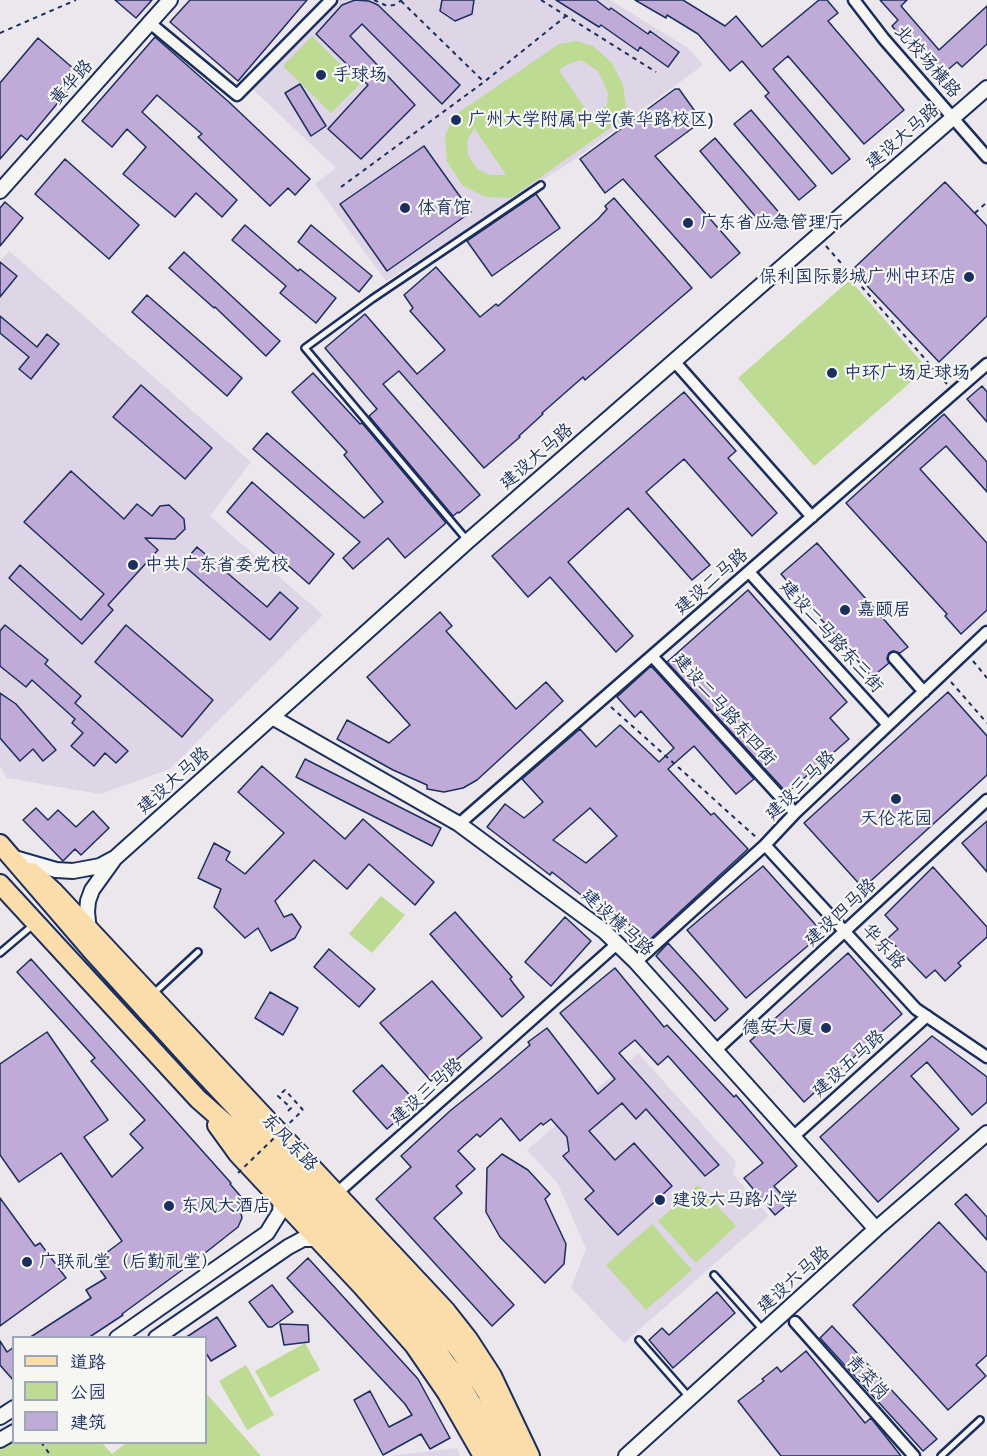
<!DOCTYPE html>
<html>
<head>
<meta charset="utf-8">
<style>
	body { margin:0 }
	#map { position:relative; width:987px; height:1456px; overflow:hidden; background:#ebe7ed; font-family:Itim,"LXGW WenKai TC",sans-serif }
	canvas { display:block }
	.legend { position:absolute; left:12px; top:1336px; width:195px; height:108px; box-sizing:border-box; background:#f6f6f2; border:2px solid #9ea6b7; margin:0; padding:8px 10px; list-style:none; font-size:18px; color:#1b2f5e }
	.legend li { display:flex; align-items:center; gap:12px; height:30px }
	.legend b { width:30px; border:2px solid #9ea6b7 }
</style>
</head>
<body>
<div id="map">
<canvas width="987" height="1456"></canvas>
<ul class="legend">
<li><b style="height:8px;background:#fbddab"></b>道路</li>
<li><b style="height:16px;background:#bedb93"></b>公园</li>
<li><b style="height:16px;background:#c0aad8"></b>建筑</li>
</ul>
</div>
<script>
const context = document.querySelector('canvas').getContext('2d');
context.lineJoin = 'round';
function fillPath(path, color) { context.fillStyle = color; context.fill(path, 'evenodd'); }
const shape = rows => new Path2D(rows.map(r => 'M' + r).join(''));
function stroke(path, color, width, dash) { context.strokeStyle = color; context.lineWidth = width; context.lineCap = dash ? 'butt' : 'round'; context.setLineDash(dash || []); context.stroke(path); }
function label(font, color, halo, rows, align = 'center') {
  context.font = font + ' Itim,"LXGW WenKai TC",sans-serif'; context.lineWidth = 4.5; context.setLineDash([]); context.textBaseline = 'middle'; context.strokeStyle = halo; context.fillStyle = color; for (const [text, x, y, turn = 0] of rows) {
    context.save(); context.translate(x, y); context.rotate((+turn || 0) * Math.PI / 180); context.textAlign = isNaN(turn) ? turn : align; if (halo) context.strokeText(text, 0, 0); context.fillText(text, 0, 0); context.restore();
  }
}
const built = shape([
	[326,0,610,0,688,48,703,65,572,161,386,281,315,184,336,168,243,80],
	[9,251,251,462,210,516,323,615,170,769,100,794,7,778,0,766,0,261],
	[638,1053,736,1162,733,1174,769,1216,624,1343,571,1288,586,1249,558,1184,527,1150],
	[457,1448,460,1456,390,1456]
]);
const green = shape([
	[312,36,360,84,331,113,283,66],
	[576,41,593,46,612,63,623,85,626,106,617,123,511,198,486,197,463,186,447,162,445,135,455,115,559,44],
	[581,60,598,71,608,93,607,105,591,117,559,70,568,64],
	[474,129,475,129,506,175,490,175,477,169,468,155,467,141],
	[850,280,927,368,814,466,738,378],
	[381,896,405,915,372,953,349,934],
	[698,1185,736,1226,696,1263,658,1221],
	[652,1224,692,1270,646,1310,606,1265],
	[305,1343,320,1370,270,1398,255,1371],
	[246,1365,274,1415,247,1430,219,1381],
	[206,1393,261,1456,0,1456,0,1450,13,1442,102,1443,112,1454,126,1443,206,1442]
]);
const building = shape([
	[115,0,152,0,136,18,115,0],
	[190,0,307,0,238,81,170,22,190,0],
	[355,0,369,1,378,5,460,85,442,104,362,24,350,36,415,105,361,159,328,129,368,85,316,34,342,5,355,0],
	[442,0,474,0,472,14,455,21,440,11,442,0],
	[556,0,596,0,609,10,611,8,648,34,650,31,679,52,668,67,640,47,638,51,601,25,599,27,556,0],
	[635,0,683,0,725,26,736,16,762,47,819,0,827,0,838,13,828,21,904,110,864,144,788,56,773,69,850,159,832,174,765,96,769,93,742,61,730,71,698,34,667,15,666,18,635,0],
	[880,0,907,0,901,6,939,50,987,6,987,44,962,67,957,62,937,79,892,26,898,20,880,0],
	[155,37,230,103,310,179,295,195,288,188,270,206,198,137,202,134,157,95,142,112,237,200,222,217,196,193,175,217,123,174,146,147,127,129,112,147,82,121,155,37],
	[38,38,81,75,27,140,21,135,0,159,0,83,38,38],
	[300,84,326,126,311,136,285,93,300,84],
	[675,89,679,89,702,121,655,156,740,253,711,278,623,179,605,193,580,159,675,89],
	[751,110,816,186,799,200,734,124,751,110],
	[715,138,782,216,766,229,700,151,715,138],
	[424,146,471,212,387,271,340,204,424,146],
	[65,159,139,225,109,259,35,194,65,159],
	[945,182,987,226,987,316,939,362,852,270,945,182],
	[536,194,560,228,492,276,467,241,536,194],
	[614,198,692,288,585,380,583,377,542,413,543,414,519,436,520,437,484,468,399,371,383,384,480,495,459,513,458,512,453,516,369,416,377,409,325,348,365,314,417,374,445,350,410,311,413,308,404,295,436,267,480,317,496,304,498,306,598,219,607,209,605,206,614,198],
	[5,202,23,218,0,246,0,208,5,202],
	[245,225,298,271,300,269,336,298,316,323,280,293,286,286,232,240,245,225],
	[311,225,372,276,359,292,298,242,311,225],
	[184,252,280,341,266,356,215,307,214,308,169,268,184,252],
	[0,262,17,276,0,297,0,262],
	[147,295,242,378,227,396,132,312,147,295],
	[0,316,37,347,47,334,59,344,31,379,19,369,29,357,0,333,0,316],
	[313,373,360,424,362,423,446,523,405,558,388,538,353,569,343,558,360,542,253,449,267,433,364,518,383,502,344,455,347,452,292,392,313,373],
	[141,385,212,448,185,479,113,417,141,385],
	[982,386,987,392,987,422,967,399,982,386],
	[684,392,736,451,728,458,777,513,752,536,684,459,646,492,710,565,692,580,628,508,568,562,633,636,616,652,550,577,528,597,492,556,684,392],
	[944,414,987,462,987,492,946,446,920,469,987,543,987,610,961,634,945,616,947,614,846,503,944,414],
	[71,471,124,519,137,504,152,516,160,506,169,505,184,519,185,529,175,539,145,538,158,550,108,605,113,610,82,644,9,578,20,565,81,620,104,594,24,522,71,471],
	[252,482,334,554,309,584,227,512,252,482],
	[817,543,908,647,900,653,893,651,889,653,887,659,889,663,872,677,781,574,817,543],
	[197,547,267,607,280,592,298,608,270,640,182,564,197,547],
	[748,590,847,702,830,718,849,739,787,793,667,662,748,590],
	[440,612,452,626,446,631,516,709,546,682,563,701,477,780,463,788,444,792,427,789,427,785,393,770,337,739,347,720,389,743,410,725,367,677,440,612],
	[5,625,48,660,45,664,81,696,75,703,128,751,116,763,105,753,94,766,71,746,83,733,72,723,75,719,32,680,26,687,0,666,0,631,5,625],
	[126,625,213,700,182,737,95,662,126,625],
	[651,666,754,779,736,794,694,746,668,769,711,815,714,813,748,849,646,943,628,923,624,929,552,872,550,875,487,827,505,804,524,818,543,802,522,779,580,729,596,747,620,725,659,762,674,748,641,711,635,717,617,697,651,666],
	[590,808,617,836,586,863,553,840,590,808],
	[948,692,987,736,987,775,863,888,804,823,948,692],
	[0,693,16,704,56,750,43,761,33,749,20,761,0,738,0,693],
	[305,759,441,828,432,846,296,777,305,759],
	[262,766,345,839,363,819,434,882,415,905,369,864,347,889,314,860,275,901,284,917,292,914,301,927,295,938,271,951,258,928,245,938,214,907,221,889,198,878,214,843,230,852,226,860,245,874,284,833,238,792,262,766],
	[36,808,48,820,58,810,76,827,93,811,109,828,81,855,75,849,63,861,23,820,36,808],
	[987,821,987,872,962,843,987,821],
	[763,866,823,933,746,998,687,930,763,866],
	[933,867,987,927,987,937,958,963,961,966,945,981,935,970,926,978,888,938,898,929,885,915,933,867],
	[455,912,512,977,510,979,524,997,502,1017,430,934,455,912],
	[565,917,591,941,551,986,525,962,565,917],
	[668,943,728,1009,715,1021,656,956,668,943],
	[329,949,375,989,359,1007,314,967,329,949],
	[848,953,902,1014,804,1102,750,1041,848,953],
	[31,959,231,1183,230,1184,243,1199,239,1203,242,1218,238,1227,200,1257,122,1314,123,1315,88,1338,29,1338,91,1298,86,1290,106,1278,94,1262,122,1241,61,1153,19,1182,0,1155,0,1064,47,1032,108,1120,84,1137,112,1177,143,1148,130,1134,145,1120,91,1061,95,1058,17,972,31,959],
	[615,968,664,1027,667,1025,734,1097,736,1095,797,1166,774,1186,789,1203,775,1215,744,1178,763,1163,668,1056,658,1065,635,1040,619,1053,719,1165,705,1176,646,1109,636,1119,622,1103,589,1131,615,1160,634,1143,672,1186,618,1235,585,1199,594,1191,563,1156,569,1151,567,1137,551,1119,543,1125,541,1123,520,1141,501,1118,480,1137,477,1134,458,1151,475,1169,456,1186,462,1193,434,1218,514,1305,492,1326,376,1199,411,1167,401,1156,451,1110,490,1079,530,1045,528,1042,547,1028,598,1094,615,1079,560,1013,615,968],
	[432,981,482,1038,431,1081,380,1023,432,981],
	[270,992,298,1008,283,1035,255,1018,270,992],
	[932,1036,987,1077,987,1102,972,1115,927,1062,911,1076,959,1129,878,1202,820,1137,932,1036],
	[382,1065,417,1103,387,1129,353,1091,382,1065],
	[502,1154,528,1170,550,1194,545,1199,566,1244,564,1264,545,1283,500,1237,486,1212,487,1168,502,1154],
	[966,1194,987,1217,987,1240,955,1204,966,1194],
	[0,1198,35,1246,40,1243,66,1278,0,1326,0,1198],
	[939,1222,987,1273,987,1355,976,1365,986,1376,948,1410,853,1305,939,1222],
	[308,1258,418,1379,450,1438,430,1449,421,1434,383,1455,354,1400,370,1391,389,1427,412,1415,405,1404,287,1278,308,1258],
	[272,1285,293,1312,272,1327,268,1327,249,1302,272,1285],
	[717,1292,735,1313,673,1368,649,1340,662,1328,669,1335,717,1292],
	[217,1317,236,1346,211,1361,206,1353,206,1338,185,1338,217,1317],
	[280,1324,308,1325,309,1342,284,1345,280,1324],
	[832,1326,937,1439,923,1451,820,1338,832,1326],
	[0,1341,7,1352,14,1347,14,1381,0,1365,0,1341],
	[806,1351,865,1423,871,1418,901,1456,781,1456,738,1401,764,1381,762,1379,777,1367,781,1372,806,1351]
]);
const path = shape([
	[374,0,387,6,394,5,402,0],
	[541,0,656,72],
	[401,1,484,82],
	[0,33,76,0],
	[341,187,484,82,566,16],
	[975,213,987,202],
	[826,246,947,384],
	[973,661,987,678],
	[951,682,987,723],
	[611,707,756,837],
	[288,1111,291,1108,278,1096,285,1090,303,1110],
	[41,1442,51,1456]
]);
const service = shape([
	[467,540,305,348,372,299,541,185],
	[0,953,33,925],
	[154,993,198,952],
	[714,1275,763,1330],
	[639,1340,689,1397],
	[941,1456,980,1420]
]);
const minor = shape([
	[854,0,884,39,987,157],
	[150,23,237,95,331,0],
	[674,361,812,517],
	[749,572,888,725],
	[652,656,795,813],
	[894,658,924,692],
	[459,824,987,364],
	[765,845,916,1009,987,1057],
	[636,962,765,845,795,813,987,632],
	[716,1050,987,800],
	[794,1136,927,1016],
	[337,1193,618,943],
	[795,1322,914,1456]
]);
const tertiary = shape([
	[0,191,170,0],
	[272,717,459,824,604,931,636,962,876,1229],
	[11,857,56,870,73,871,100,866,113,859],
	[89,931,87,912,88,901,92,890,115,858,468,541,987,88],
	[117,1338,267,1233,280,1212,281,1199],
	[156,1338,288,1247,303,1239,318,1239],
	[0,1417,14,1408],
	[0,1440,14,1432],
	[626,1456,876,1229,987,1133]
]);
const primary = shape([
	[32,872,54,892,446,1311,468,1339,492,1376,530,1456]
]);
const trunk = shape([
	[0,844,93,952,192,1061,429,1314,460,1351,487,1393,515,1456],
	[0,884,198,1099,249,1144,403,1311,434,1347,454,1374,472,1404,497,1456],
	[217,1125,238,1154,361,1285,414,1345,447,1393,483,1456]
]);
const pathBridge = shape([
	[238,1173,303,1110]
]);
const markers = [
	[321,75,6,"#1b2f5e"],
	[456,120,6,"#1b2f5e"],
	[405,208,6,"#1b2f5e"],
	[688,223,6,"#1b2f5e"],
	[969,277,6,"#1b2f5e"],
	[832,373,6,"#1b2f5e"],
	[133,565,6,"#1b2f5e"],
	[845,610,6,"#1b2f5e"],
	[896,799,6,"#1b2f5e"],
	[826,1028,6,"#1b2f5e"],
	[660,1200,6,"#1b2f5e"],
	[169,1206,6,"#1b2f5e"],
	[27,1262,6,"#1b2f5e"]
];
const streetNames = [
	["北校场横路",927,62,49],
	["黄华路",72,83,-48],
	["建设大马路",903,137,-41],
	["建设大马路",537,457,-41],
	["建设二马路",712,582,-41],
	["建设二马路东三街",831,637,48],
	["建设二马路东四街",724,710,48],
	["建设大马路",174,781,-42],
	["建设三马路",801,786,-45],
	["建设四马路",841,913,-43],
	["建设横马路",617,923,42],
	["华乐路",883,947,48],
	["建设五马路",849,1064,-42],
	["建设三马路",427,1092,-42],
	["东风东路",289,1143,46],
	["建设六马路",794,1280,-42],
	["青菜岗",867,1378,48]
];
const poiNames = [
	["手球场",333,75],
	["广州大学附属中学(黄华路校区)",468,120],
	["体育馆",417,208],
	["广东省应急管理厅",700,223],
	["保利国际影城广州中环店",957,277,"right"],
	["中环广场足球场",844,373],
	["中共广东省委党校",145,565],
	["嘉颐居",857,610],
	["天伦花园",896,819,"center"],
	["德安大厦",814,1028,"right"],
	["建设六马路小学",672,1200],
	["东风大酒店",181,1206],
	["广联礼堂（后勤礼堂）",39,1262]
];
fillPath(built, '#ded5e7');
fillPath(green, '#bedb93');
fillPath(building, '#c0aad8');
stroke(building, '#1b2f5e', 1.5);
stroke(service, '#1b2f5e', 10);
stroke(minor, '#1b2f5e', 15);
stroke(tertiary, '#1b2f5e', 18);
stroke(primary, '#1b2f5e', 22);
stroke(trunk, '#1b2f5e', 22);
stroke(path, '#1b2f5e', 2, [4.5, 4.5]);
stroke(service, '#f6f6f2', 5);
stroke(minor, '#f6f6f2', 10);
stroke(tertiary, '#f6f6f2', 14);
stroke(primary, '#fbddab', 18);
stroke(trunk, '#fbddab', 18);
stroke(pathBridge, '#1b2f5e', 2, [4.5, 4.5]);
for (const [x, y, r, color] of markers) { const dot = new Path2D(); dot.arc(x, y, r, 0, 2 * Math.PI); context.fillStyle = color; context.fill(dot); stroke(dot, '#f6f6f2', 2); }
label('18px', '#1b2f5e', '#f6f6f2', streetNames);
label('18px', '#1b2f5e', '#f6f6f2', poiNames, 'left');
</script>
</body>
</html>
